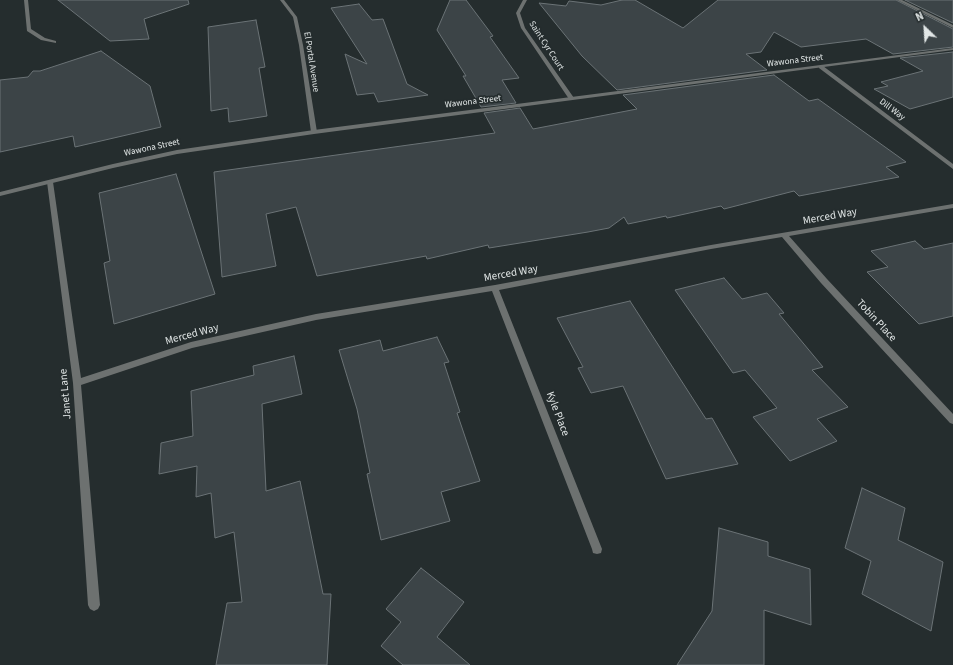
<!DOCTYPE html>
<html>
<head>
<meta charset="utf-8">
<style>
	body { margin:0 }
	#map { position:relative; width:953px; height:665px; overflow:hidden; background:#252d2e; font-family:"Source Sans 3",sans-serif }
	canvas { display:block }
	.north { position:absolute; left:905px; top:8px; width:40px; height:40px; -webkit-text-stroke:3px #252d2e; paint-order:stroke; rotate:335deg; font-size:11px; font-weight:700; line-height:16px; text-align:center; color:#e1e6e6 }
	.north::after { content:''; display:block; margin:auto; width:14px; height:18px; background:#e1e6e6; clip-path:polygon(50% 0,100% 100%,50% 72%,0 100%) }
</style>
</head>
<body>
<div id="map">
<canvas width="953" height="665"></canvas>
<div class="north">N</div>
</div>
<script>
const context = document.querySelector('canvas').getContext('2d');
context.lineJoin = 'round';
function fillPath(path, color) { context.fillStyle = color; context.fill(path, 'evenodd'); }
const shape = rows => new Path2D(rows.map(r => 'M' + r).join(''));
function stroke(path, color, width, dash) { context.strokeStyle = color; context.lineWidth = width; context.lineCap = dash ? 'butt' : 'round'; context.setLineDash(dash || []); context.stroke(path); }
function label(font, color, halo, rows, align = 'center') {
  context.font = font + ' "Source Sans 3",sans-serif'; context.lineWidth = 3.5; context.setLineDash([]); context.textBaseline = 'middle'; context.strokeStyle = halo; context.fillStyle = color; for (const [text, x, y, turn = 0] of rows) {
    context.save(); context.translate(x, y); context.rotate((+turn || 0) * Math.PI / 180); context.textAlign = isNaN(turn) ? turn : align; if (halo) context.strokeText(text, 0, 0); context.fillText(text, 0, 0); context.restore();
  }
}
const building = shape([
	[58,0,188,0,189,4,144,19,149,39,110,41,58,0],
	[450,0,466,0,493,36,490,37,519,78,502,80,516,103,481,107,463,76,466,76,437,30,450,0],
	[622,0,635,0,683,28,718,0,896,0,953,29,953,47,893,54,866,39,801,47,774,32,761,52,746,54,767,70,617,90,582,56,539,3,566,6,569,1,601,5,622,0],
	[905,0,953,0,953,23,905,0],
	[359,4,372,20,383,19,407,84,428,95,378,102,374,93,357,95,345,54,367,64,331,8,359,4],
	[256,20,265,67,259,68,267,116,229,122,228,108,211,111,208,27,256,20],
	[101,51,150,86,161,127,75,147,73,136,0,152,0,80,28,77,33,71,40,71,101,51],
	[953,52,953,97,910,109,874,89,888,86,881,82,923,71,900,58,953,52],
	[774,75,809,101,818,99,906,162,886,167,899,177,799,196,794,191,724,209,721,206,667,218,666,216,628,224,624,217,609,228,588,232,489,248,488,245,427,259,426,256,317,276,296,207,266,214,276,266,222,277,214,172,495,133,484,113,520,108,533,129,637,109,623,95,774,75],
	[176,174,215,294,114,324,104,263,110,261,99,193,176,174],
	[915,241,924,249,953,243,953,316,919,324,867,272,888,267,871,251,915,241],
	[724,278,742,299,767,293,784,313,779,314,823,367,812,370,848,407,817,419,837,441,790,461,753,417,777,408,745,370,733,373,675,290,724,278],
	[630,301,706,419,712,418,738,464,666,479,623,386,591,393,578,368,583,367,557,318,630,301],
	[437,337,449,362,444,363,460,412,457,413,480,481,441,492,450,521,381,540,367,474,370,473,357,409,339,350,380,340,383,351,437,337],
	[294,356,302,394,262,404,266,491,300,481,323,594,331,594,327,665,216,665,227,603,242,602,234,532,215,538,211,493,196,497,197,466,159,474,161,443,193,436,191,391,254,375,253,366,294,356],
	[862,488,905,508,898,540,943,562,931,631,862,594,871,561,845,548,862,488],
	[719,528,768,542,768,556,810,569,811,625,764,610,764,665,677,665,712,611,719,528],
	[421,568,464,602,437,637,470,665,403,665,381,646,401,622,386,609,421,568]
]);
const minor = shape([
	[24,0,28,0,31,29,45,38,56,41,56,43,41,40,27,31,24,0],
	[280,0,284,0,297,17,303,45,317,132,316,133,311,132,299,45,293,17,280,0],
	[523,0,527,0,520,13,525,28,574,98,573,99,569,99,521,28,516,13,523,0],
	[897,0,902,0,953,25,953,28,897,0],
	[819,66,823,66,953,164,953,169,819,68,819,66],
	[50,180,53,182,81,378,191,342,316,314,495,285,711,245,953,204,953,208,789,236,827,279,953,414,953,424,950,423,821,283,782,237,711,249,499,290,602,549,601,553,597,554,593,553,592,549,492,291,316,320,192,348,81,385,100,605,98,609,94,611,90,609,88,605,73,383,47,182,50,180]
]);
const tertiary = shape([
	[953,48,953,50,314,134,177,154,113,168,0,196,0,192,113,164,177,150,314,130,953,48]
]);
const farStreetnames = [
	["Saint Cyr Court",546,46,57],
	["Wawona Street",795,61,-7],
	["El Portal Avenue",311,62,81],
	["Wawona Street",473,102,-7],
	["Dill Way",892,110,37],
	["Wawona Street",152,148,-12]
];
const streetNames = [
	["Merced Way",830,217,-10],
	["Merced Way",511,274,-10],
	["Tobin Place",876,321,47],
	["Merced Way",192,335,-15],
	["Janet Lane",66,394,-95],
	["Kyle Place",557,414,69]
];
fillPath(building, '#3c4447');
stroke(building, '#6b7376', 1);
fillPath(minor, '#6d7170');
fillPath(tertiary, '#6d7170');
label('9px', '#e1e6e6', '#252d2e', farStreetnames);
label('11px', '#e1e6e6', '#252d2e', streetNames);
</script>
</body>
</html>
